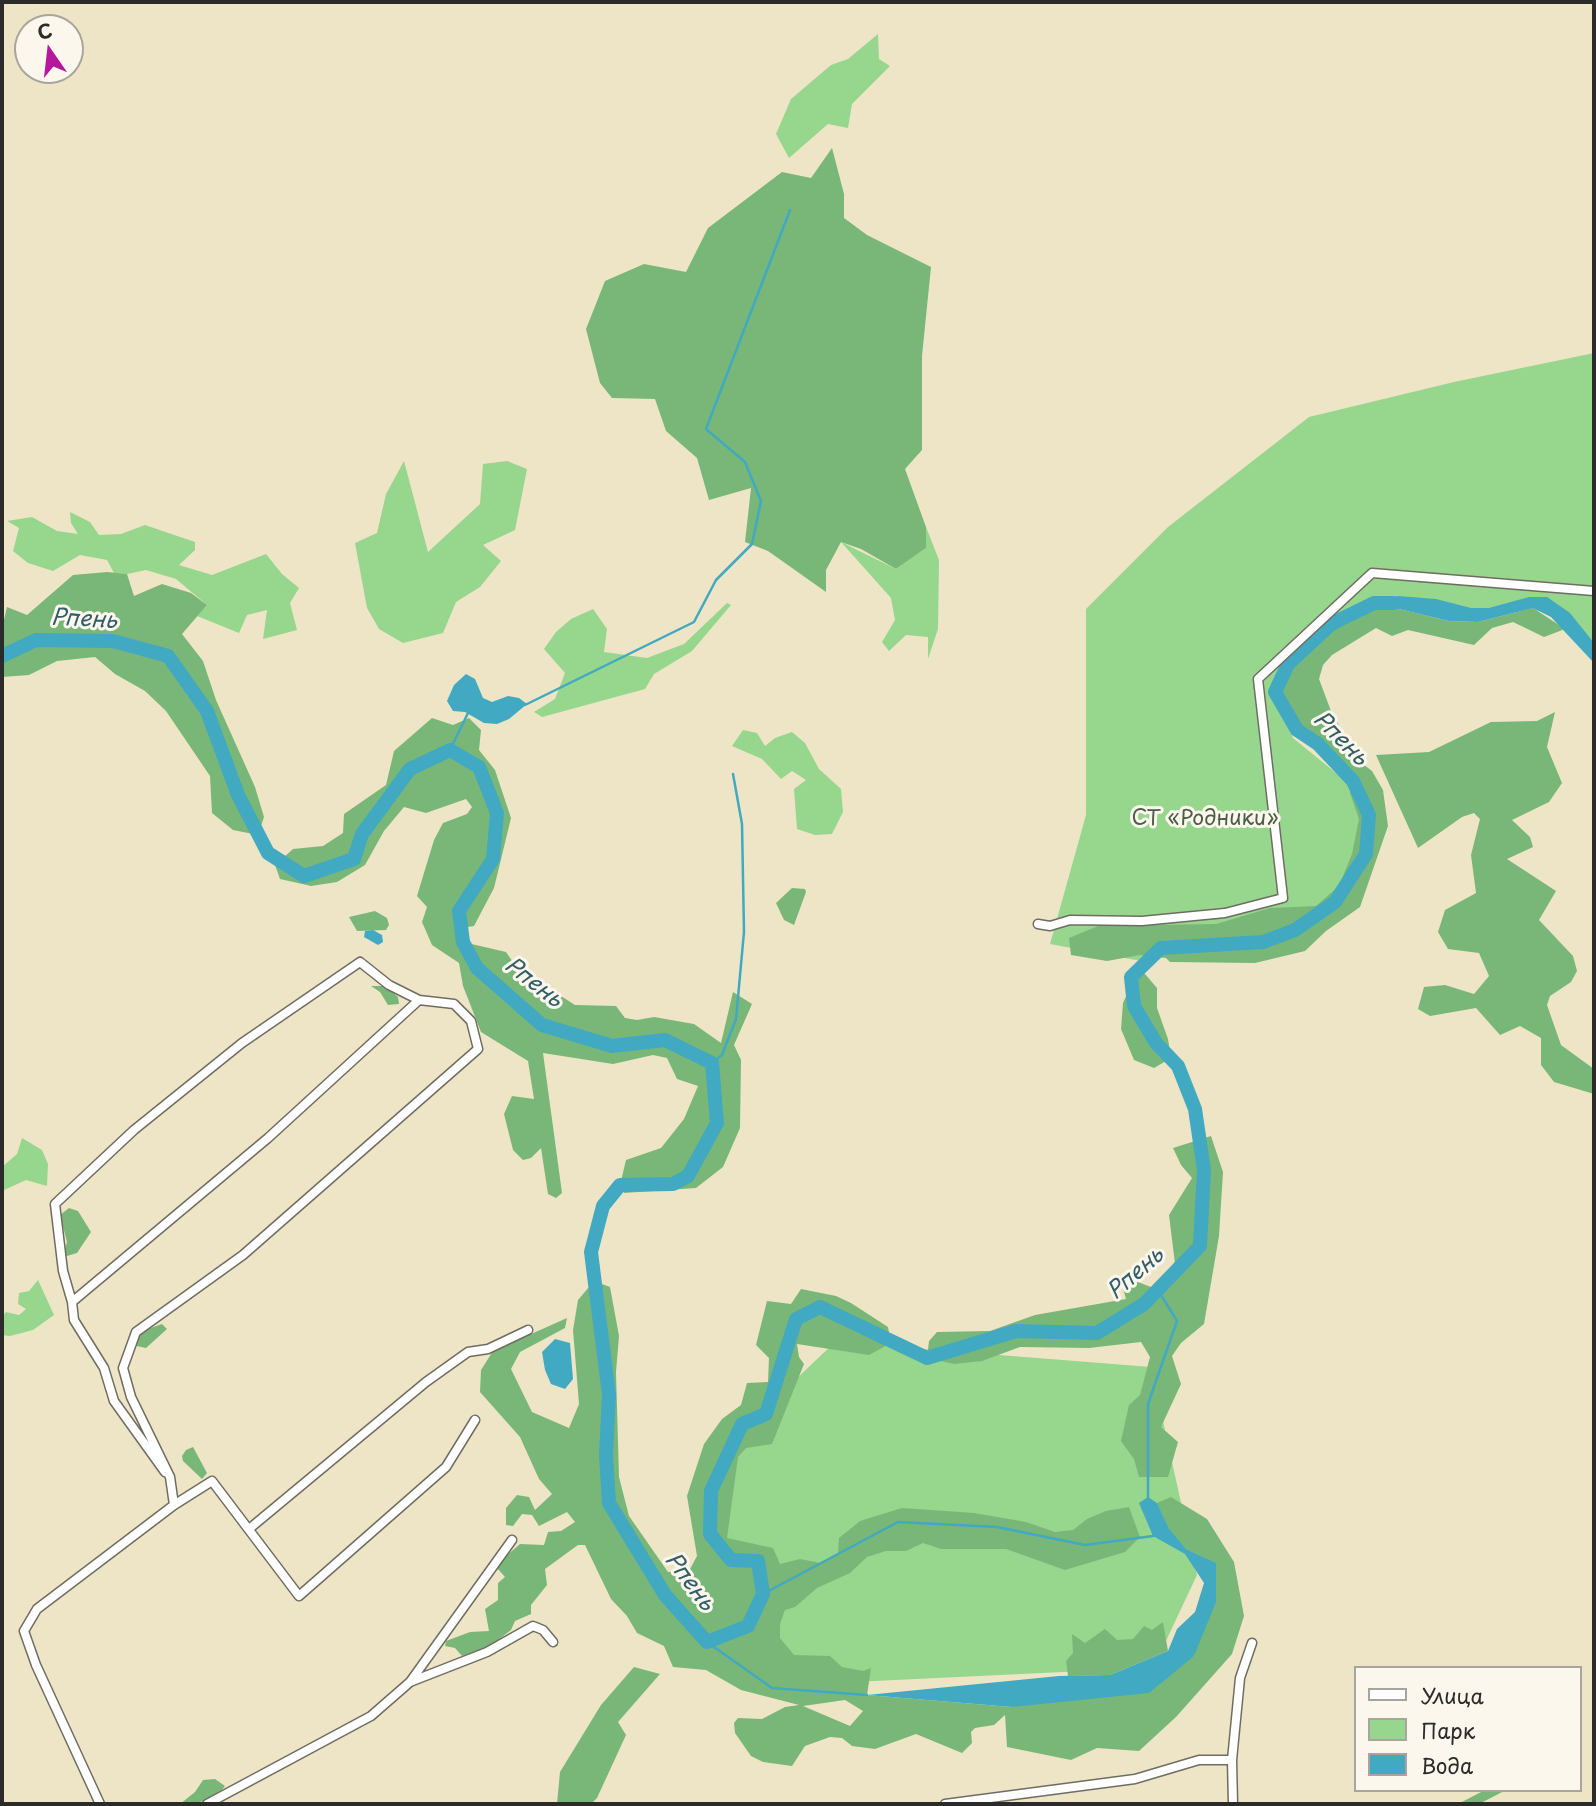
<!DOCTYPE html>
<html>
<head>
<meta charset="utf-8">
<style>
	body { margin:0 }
	#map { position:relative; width:1596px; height:1806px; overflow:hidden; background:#eee5c7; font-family:"Playpen Sans",sans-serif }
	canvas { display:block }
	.frame { position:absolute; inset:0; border:4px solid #2b2b2b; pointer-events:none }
	.legend { position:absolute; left:1354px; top:1666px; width:228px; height:126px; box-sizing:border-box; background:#fbf7ec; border:2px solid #a8a59f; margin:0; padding:9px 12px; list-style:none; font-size:21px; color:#2b2b2b }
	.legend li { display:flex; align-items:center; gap:14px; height:35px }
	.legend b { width:35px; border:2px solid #a8a59f }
	.north { position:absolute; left:14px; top:14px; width:70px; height:70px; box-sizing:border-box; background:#fbf7ec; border:2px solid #a8a59f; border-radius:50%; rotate:346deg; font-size:19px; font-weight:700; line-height:28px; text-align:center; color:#2b2b2b }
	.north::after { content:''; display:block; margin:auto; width:24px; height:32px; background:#b5179e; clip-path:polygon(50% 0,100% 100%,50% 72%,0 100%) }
</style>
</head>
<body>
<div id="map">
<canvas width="1596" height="1806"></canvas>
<div class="frame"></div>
<ul class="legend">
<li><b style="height:9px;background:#fff"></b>Улица</li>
<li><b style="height:19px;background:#97d68d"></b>Парк</li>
<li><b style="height:19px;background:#41a9c1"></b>Вода</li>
</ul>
<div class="north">С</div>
</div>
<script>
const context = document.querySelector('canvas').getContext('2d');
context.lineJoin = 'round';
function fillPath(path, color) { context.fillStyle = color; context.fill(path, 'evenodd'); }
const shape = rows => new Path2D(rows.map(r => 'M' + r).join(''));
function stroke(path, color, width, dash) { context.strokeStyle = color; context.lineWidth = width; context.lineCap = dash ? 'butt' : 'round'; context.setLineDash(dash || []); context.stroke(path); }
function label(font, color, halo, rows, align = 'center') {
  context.font = font + ' "Playpen Sans",sans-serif'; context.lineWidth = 6; context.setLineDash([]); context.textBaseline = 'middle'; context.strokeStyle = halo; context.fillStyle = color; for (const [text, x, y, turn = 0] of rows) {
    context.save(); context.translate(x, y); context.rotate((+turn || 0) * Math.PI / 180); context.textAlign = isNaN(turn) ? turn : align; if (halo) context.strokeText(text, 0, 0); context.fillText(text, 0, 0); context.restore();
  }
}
const green = shape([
	[878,34,879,59,890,66,852,104,848,128,828,124,789,158,776,134,791,99,831,65,848,59],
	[1594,353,1594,643,1554,610,1474,613,1375,608,1280,695,1293,738,1352,786,1364,823,1357,871,1328,912,1159,950,1141,961,1050,944,1086,815,1086,609,1168,527,1309,417,1454,382],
	[404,461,428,552,480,504,483,464,507,461,527,469,515,530,483,545,501,561,480,587,456,602,443,633,403,643,379,629,367,608,355,543,377,533,386,494],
	[70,512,90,522,99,535,121,534,145,525,195,542,195,550,179,565,212,575,266,554,282,574,299,588,290,603,297,630,263,639,267,610,247,615,239,633,197,616,207,605,176,579,146,570,127,574,114,573,107,560,80,555,53,571,28,563,13,551,19,528,7,521,32,517,57,531,78,534,71,523],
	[926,527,939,560,938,629,928,659,928,637,906,635,889,651,882,642,895,620,891,598,841,542,896,569,926,548],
	[727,603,731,605,692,651,654,674,645,689,542,717,534,712,555,699,565,673,544,649,556,632,571,619,593,609,607,629,604,652,647,658,684,644],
	[743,730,757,733,765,746,775,738,792,732,805,743,819,769,841,789,843,812,832,834,815,835,797,829,794,789,806,780,792,771,781,779,762,759,732,746],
	[22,1138,42,1150,48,1164,47,1186,26,1180,2,1191,2,1167,17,1154],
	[38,1280,54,1315,33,1330,10,1336,2,1335,2,1317,6,1312,19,1315,26,1309,18,1304,19,1293,29,1291],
	[835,1342,1151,1367,1197,1575,1165,1643,1105,1670,853,1682,751,1649,713,1610,731,1441]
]);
const forest = shape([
	[832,148,844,194,844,218,867,235,931,267,922,356,922,450,905,469,926,527,926,548,896,569,861,549,841,542,826,570,826,592,768,551,745,542,751,488,709,500,697,458,666,431,655,399,612,398,600,383,586,329,605,281,644,264,686,272,708,228,782,172,811,178],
	[107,572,127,574,134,596,162,584,191,593,207,605,182,634,203,661,216,700,255,787,264,817,258,835,233,830,212,813,210,776,166,711,145,691,115,674,95,657,57,661,29,675,2,677,2,628,7,607,27,615,73,575],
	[1374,603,1449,621,1478,622,1533,608,1565,629,1544,637,1513,622,1492,628,1474,645,1408,630,1392,636,1376,628,1332,655,1323,665,1319,679,1331,711,1359,761,1372,771,1383,790,1388,826,1360,907,1326,931,1305,951,1255,963,1170,962,1166,958,1140,955,1107,961,1071,955,1069,938,1098,926,1216,924,1270,908,1316,906,1339,886,1352,854,1359,819,1350,793,1353,781,1318,744,1297,730,1275,692,1288,664,1331,624],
	[1555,712,1547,747,1562,783,1549,802,1512,820,1530,837,1533,847,1507,859,1556,891,1539,920,1573,956,1577,971,1571,982,1550,996,1547,1005,1561,1045,1594,1069,1594,1094,1554,1082,1541,1065,1541,1038,1520,1026,1500,1035,1476,1008,1430,1016,1418,1009,1424,987,1445,985,1474,994,1489,976,1479,953,1448,949,1438,932,1445,910,1476,893,1471,855,1480,819,1474,813,1462,817,1418,848,1376,755,1429,752,1491,722,1537,721],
	[432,718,453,725,469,718,481,730,479,750,495,770,511,818,494,888,474,926,461,928,463,942,506,952,524,978,547,987,575,1005,616,1006,625,1018,637,1020,654,1017,694,1024,721,1043,733,992,752,1004,734,1045,741,1060,740,1128,723,1167,696,1188,624,1193,620,1185,626,1160,661,1148,684,1119,698,1086,677,1079,667,1058,653,1055,613,1064,543,1053,562,1193,556,1198,548,1194,541,1148,531,1158,523,1160,513,1150,504,1114,512,1096,534,1099,528,1061,481,1032,463,986,459,963,432,945,422,922,427,907,417,896,434,840,443,823,467,814,472,807,466,799,426,813,404,807,384,831,365,865,337,882,311,886,280,879,275,865,293,849,323,846,343,833,344,814,386,785,394,751],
	[792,888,805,889,806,892,794,925,784,920,776,903],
	[375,911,387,918,389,925,386,930,357,931,349,917],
	[1139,967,1157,988,1157,1008,1168,1039,1171,1058,1154,1068,1134,1060,1121,1029,1123,1003],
	[371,986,385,986,398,997,399,1004,388,1005,380,992],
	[1211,1136,1223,1172,1219,1236,1204,1324,1181,1343,1172,1356,1181,1384,1161,1427,1178,1442,1168,1477,1139,1477,1134,1459,1121,1441,1129,1405,1140,1395,1150,1357,1141,1342,1089,1348,1020,1347,982,1361,954,1364,927,1358,929,1341,937,1332,990,1331,1035,1315,1126,1299,1123,1288,1135,1281,1159,1290,1176,1272,1169,1215,1192,1178,1181,1165,1173,1148],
	[69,1208,78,1211,91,1232,77,1253,67,1256,64,1253,67,1242,60,1215],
	[594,1281,610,1287,619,1336,616,1372,619,1477,629,1516,668,1572,689,1571,697,1556,687,1496,704,1444,722,1419,741,1405,747,1383,768,1382,769,1358,756,1345,767,1301,791,1304,801,1289,836,1296,851,1303,888,1327,891,1343,869,1355,797,1344,799,1357,804,1364,772,1444,746,1448,738,1457,727,1538,773,1548,780,1564,800,1559,821,1563,838,1554,839,1538,860,1521,902,1508,974,1513,1026,1522,1055,1532,1073,1530,1087,1519,1106,1511,1129,1507,1140,1537,1125,1552,1065,1570,1006,1549,941,1549,923,1543,906,1551,886,1551,867,1557,850,1573,817,1588,795,1607,785,1610,780,1624,780,1638,794,1655,830,1656,842,1667,863,1671,871,1668,867,1695,1012,1707,1194,1656,1215,1563,1186,1549,1169,1530,1157,1503,1171,1497,1207,1519,1234,1562,1244,1616,1232,1654,1176,1717,1139,1751,1097,1748,1071,1760,1007,1747,1005,1715,994,1725,975,1728,971,1732,972,1743,962,1753,916,1734,875,1749,852,1746,842,1738,830,1737,805,1746,792,1766,763,1762,751,1756,735,1733,734,1723,738,1718,762,1719,785,1707,799,1705,741,1690,706,1670,673,1667,664,1646,637,1633,627,1616,611,1599,585,1545,578,1545,545,1569,547,1585,531,1605,531,1614,515,1621,511,1630,489,1647,462,1656,455,1648,445,1646,446,1641,470,1632,489,1631,485,1609,498,1600,498,1583,505,1577,497,1568,499,1562,520,1544,544,1545,548,1532,561,1531,575,1522,567,1512,539,1526,532,1515,522,1514,513,1526,506,1525,506,1508,517,1495,529,1497,535,1510,552,1494,539,1479,520,1437,480,1392,481,1370,493,1351,567,1318,565,1328,520,1352,511,1369,532,1412,569,1428,579,1404,573,1330,578,1300],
	[845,1700,863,1711,850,1726,803,1706],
	[162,1324,167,1329,146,1348,132,1345,139,1332],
	[193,1447,207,1473,202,1479,183,1461,182,1456,186,1450],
	[1163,1622,1168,1651,1110,1675,1068,1676,1066,1661,1073,1653,1072,1634,1085,1643,1105,1629,1117,1640,1133,1639,1144,1626,1152,1630],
	[634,1667,660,1674,618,1722,626,1735,597,1798,591,1804,557,1804,560,1772,601,1705],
	[215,1779,225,1786,222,1790,197,1804,180,1804,195,1792,203,1780],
	[1485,1790,1506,1790,1479,1804,1458,1804]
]);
const water = shape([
	[1398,596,1436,599,1471,608,1489,608,1529,597,1547,597,1570,613,1594,643,1594,663,1551,617,1533,608,1478,622,1449,621,1374,603],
	[466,674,475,679,483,698,492,702,508,696,519,698,527,704,509,719,497,724,484,723,465,712,453,711,447,701,454,685],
	[373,930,382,935,383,942,378,945,364,937,365,931],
	[555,1339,570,1343,573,1379,565,1389,551,1384,545,1370,542,1352],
	[1148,1497,1157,1503,1169,1529,1186,1549,1216,1563,1216,1602,1194,1656,1149,1693,1012,1707,867,1695,1059,1676,1110,1675,1168,1651,1177,1629,1195,1612,1204,1583,1185,1554,1153,1536,1139,1503]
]);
const stream = shape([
	[525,705,694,622,716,580,752,544,761,501,745,462,706,429,790,210],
	[450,750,468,713],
	[712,1063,722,1055,736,1019,744,932,742,824,733,774],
	[1148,1497,1148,1404,1177,1321,1158,1290],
	[763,1594,898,1522,997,1527,1085,1545,1153,1536],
	[707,1642,772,1688,867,1695]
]);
const river = shape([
	[2,656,36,640,113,641,168,656,207,711,238,795,268,853,304,876,354,859,362,834,410,769,450,750,479,767,497,813,493,859,459,911,463,942,477,968,542,1025,612,1046,665,1040,712,1063,717,1123,688,1176,673,1184,620,1185,603,1206,591,1252,609,1395,606,1455,609,1503,665,1595,707,1642,748,1626,763,1594,758,1561,731,1560,710,1534,711,1491,742,1424,766,1414,796,1319,820,1307,927,1358,1016,1331,1097,1333,1144,1304,1200,1246,1204,1170,1195,1109,1178,1066,1156,1043,1134,1006,1131,977,1161,948,1263,942,1295,930,1335,902,1366,854,1369,815,1353,781,1318,744,1297,730,1275,692,1288,664,1331,624,1374,603,1393,603]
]);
const minor = shape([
	[1038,924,1050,926,1070,920,1142,921,1225,913,1283,898,1258,679,1372,573,1594,591],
	[72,1302,63,1271,55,1204,134,1130,242,1043,360,962,389,985,419,1000,454,1004,471,1021,478,1049,243,1255,136,1332,123,1368,131,1397,170,1477,174,1505],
	[165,1472,114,1401,104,1368,74,1320,72,1302,268,1138,419,1000],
	[249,1529,426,1382,468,1352,488,1349,528,1330],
	[410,1682,487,1652,533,1626,543,1630,553,1642],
	[100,1804,36,1665,24,1631,37,1609,174,1505,212,1481,299,1596,446,1467,475,1420],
	[207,1804,371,1716,410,1682,512,1540],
	[945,1804,1135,1779,1199,1760,1232,1760],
	[1233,1804,1232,1760,1240,1678,1252,1643]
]);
const parkNames = [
	["СТ «Родники»",1205,819]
];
const waterNames = [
	["Рпень",84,620,3],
	["Рпень",1340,739,45],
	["Рпень",533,983,38],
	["Рпень",1136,1274,-41],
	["Рпень",689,1582,53]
];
fillPath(green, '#97d68d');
fillPath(forest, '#79b778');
fillPath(water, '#41a9c1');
stroke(stream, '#41a9c1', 2.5);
stroke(river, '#41a9c1', 14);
stroke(minor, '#6f6c62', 11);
stroke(minor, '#fff', 8);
label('21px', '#4b5e48', '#fbf7ec', parkNames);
label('italic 23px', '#345d67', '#fbf7ec', waterNames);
</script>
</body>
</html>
